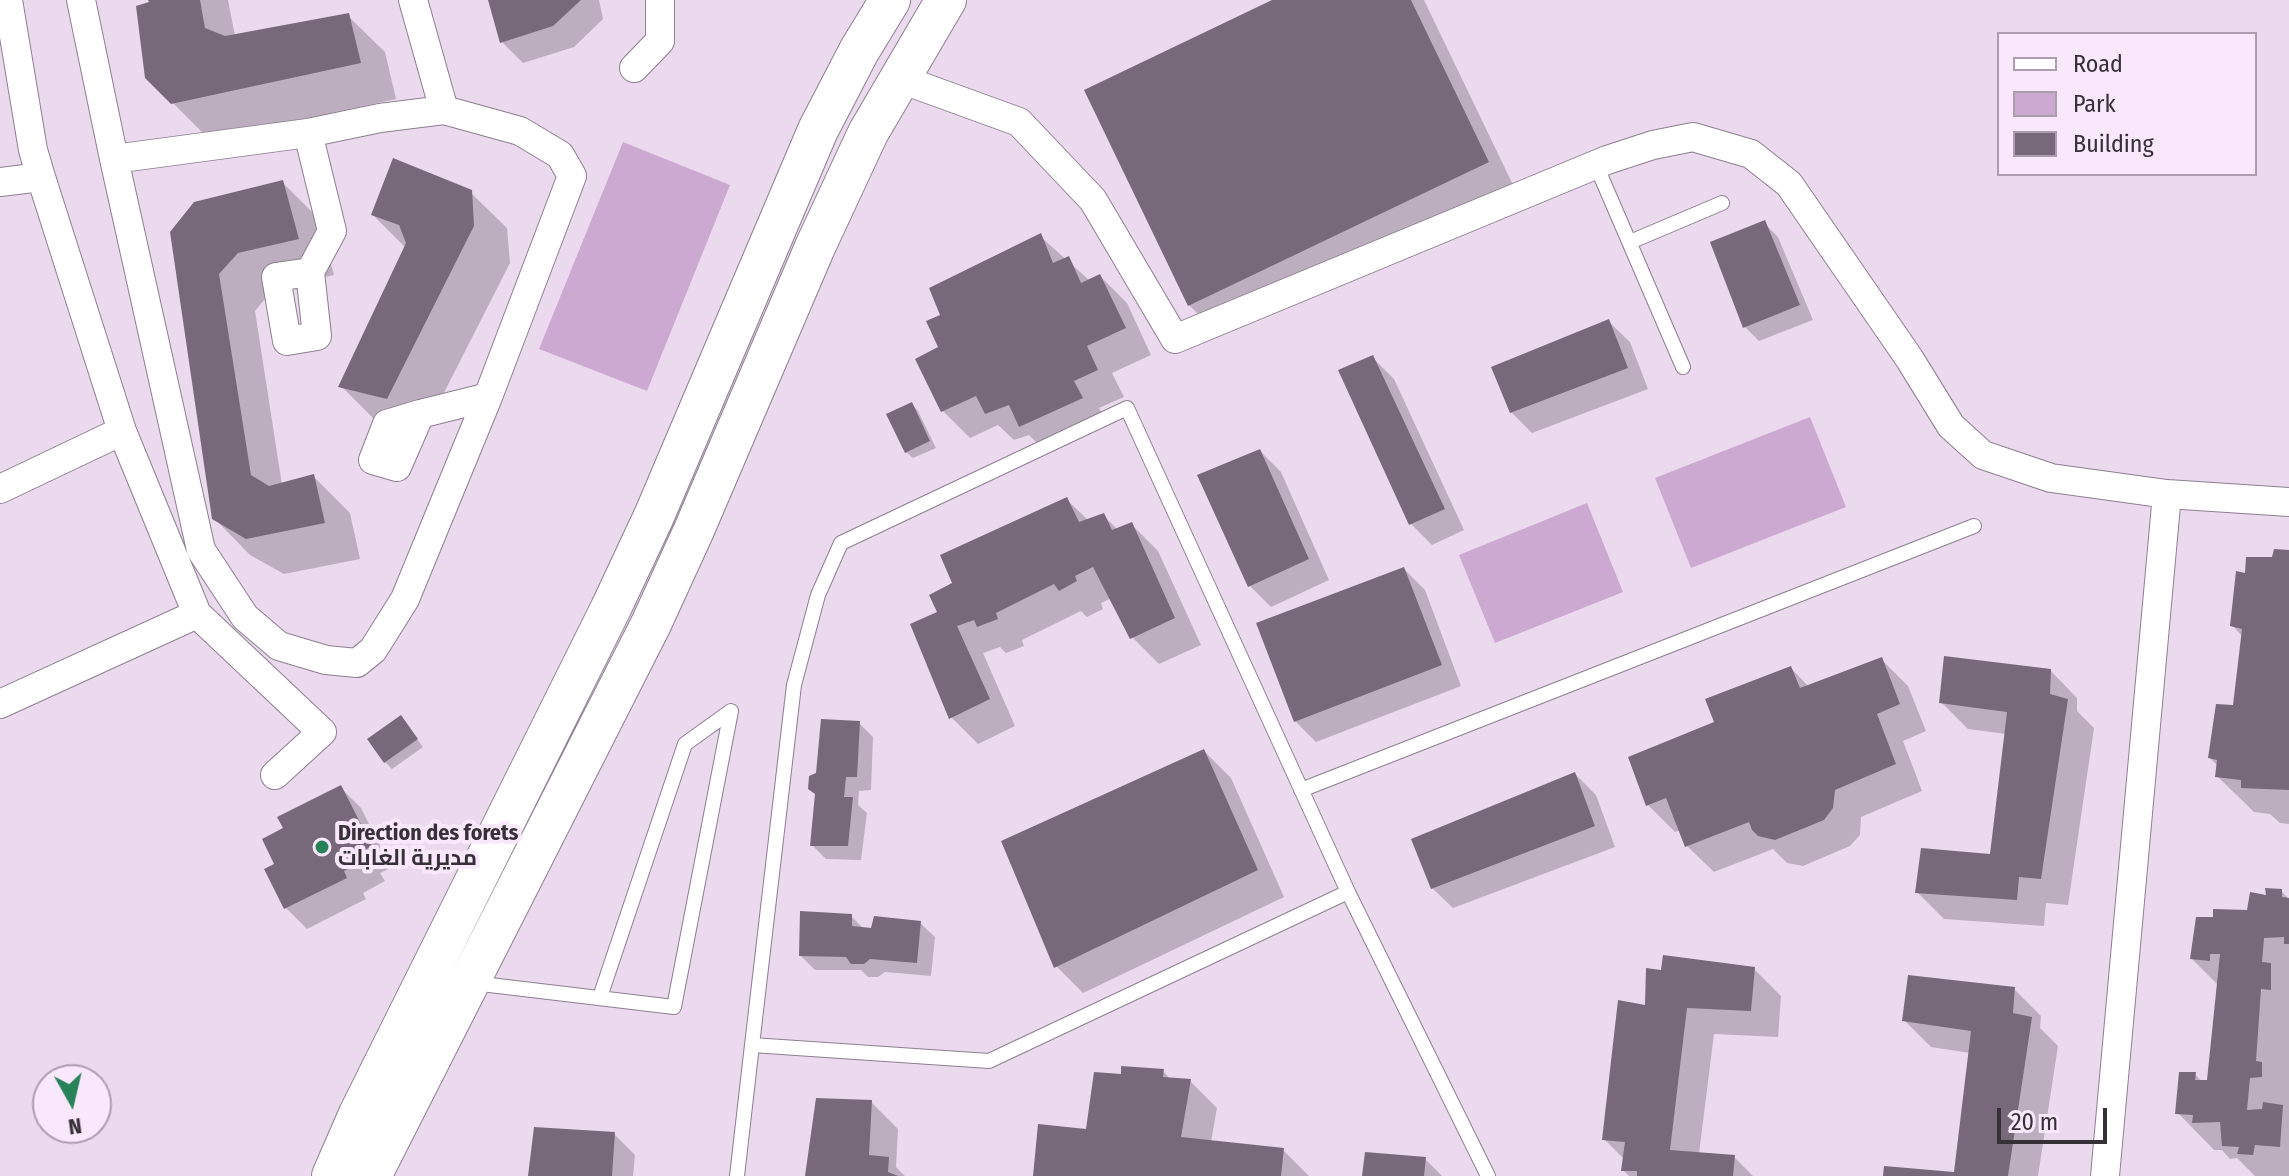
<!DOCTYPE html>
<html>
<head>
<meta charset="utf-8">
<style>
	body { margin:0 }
	#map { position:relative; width:2289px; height:1176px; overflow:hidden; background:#ebdaee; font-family:"Fira Sans Condensed",sans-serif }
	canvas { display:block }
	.legend { position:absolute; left:1997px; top:32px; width:260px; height:144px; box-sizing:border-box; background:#f9e7fb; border:2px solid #ab9ead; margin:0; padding:10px 14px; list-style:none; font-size:24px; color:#363037 }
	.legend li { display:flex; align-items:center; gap:16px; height:40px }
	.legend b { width:40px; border:2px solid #ab9ead }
	.north { position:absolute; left:32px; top:1064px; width:80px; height:80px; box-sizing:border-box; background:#f9e7fb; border:2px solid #ab9ead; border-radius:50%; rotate:172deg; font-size:22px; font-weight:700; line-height:32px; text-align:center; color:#363037 }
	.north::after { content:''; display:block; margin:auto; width:28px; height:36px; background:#278258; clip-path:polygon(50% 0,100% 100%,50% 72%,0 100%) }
	.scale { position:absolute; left:1997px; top:1108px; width:110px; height:36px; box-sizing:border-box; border:4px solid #363037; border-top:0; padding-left:10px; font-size:24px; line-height:28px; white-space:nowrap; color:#363037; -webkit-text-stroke:6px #f9e7fb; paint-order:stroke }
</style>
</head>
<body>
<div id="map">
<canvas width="2289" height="1176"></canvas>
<ul class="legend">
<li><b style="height:10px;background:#fff"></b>Road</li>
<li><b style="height:22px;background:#cca9d1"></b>Park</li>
<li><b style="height:22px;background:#77687a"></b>Building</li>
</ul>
<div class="north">N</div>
<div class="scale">20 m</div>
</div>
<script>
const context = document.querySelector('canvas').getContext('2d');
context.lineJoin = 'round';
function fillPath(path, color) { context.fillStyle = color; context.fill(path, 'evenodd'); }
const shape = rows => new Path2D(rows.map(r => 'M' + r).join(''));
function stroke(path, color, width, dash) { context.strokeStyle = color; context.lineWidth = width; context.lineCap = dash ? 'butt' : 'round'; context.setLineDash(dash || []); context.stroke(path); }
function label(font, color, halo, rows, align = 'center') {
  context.font = font + ' "Fira Sans Condensed",Cairo,sans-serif'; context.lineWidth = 8; context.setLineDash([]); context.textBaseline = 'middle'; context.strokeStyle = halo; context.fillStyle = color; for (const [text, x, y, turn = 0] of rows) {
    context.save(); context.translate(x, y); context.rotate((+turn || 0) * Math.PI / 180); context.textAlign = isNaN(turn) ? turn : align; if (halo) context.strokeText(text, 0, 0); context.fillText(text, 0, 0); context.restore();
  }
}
const green = shape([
	[623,142,730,185,647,391,539,349],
	[1810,417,1846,507,1691,568,1655,478],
	[1587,503,1623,592,1495,643,1459,555]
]);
const shadow = shape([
	[150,0,228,0,235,36,348,16,385,52,396,99,209,139,147,77],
	[490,0,599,0,603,19,574,47,523,63,502,42],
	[1277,0,1424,0,1515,189,1216,332,1189,305],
	[282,182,318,218,334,275,274,288,255,311,282,485,314,477,350,513,360,559,284,574,250,555,214,518,172,232],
	[470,192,507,228,510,263,423,434,377,422,341,386,406,248,373,215],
	[1764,223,1778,237,1813,320,1759,341,1745,327,1713,243],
	[1040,236,1090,281,1100,276,1127,303,1151,355,1112,373,1124,397,1099,408,1108,425,1047,453,1029,435,1014,440,998,425,970,438,943,411,918,360,940,348,943,316],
	[1609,322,1630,342,1648,389,1532,433,1511,412],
	[1373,358,1394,379,1464,530,1432,545,1411,524],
	[912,404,918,411,936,448,913,458,906,452],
	[1260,451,1281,472,1329,580,1271,607,1250,586],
	[1066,499,1088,520,1103,515,1118,530,1131,524,1158,551,1201,645,1159,664,1132,637,1112,598,1101,603,1103,609,1087,617,1081,611,1022,640,1024,646,1006,653,1000,647,983,653,1015,726,978,744,951,717,939,613,955,584],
	[2289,552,2289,824,2280,823,2270,814,2254,812,2217,776,2218,766,2210,758,2235,707,2243,637,2232,625,2247,575],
	[1404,569,1425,590,1461,686,1316,742,1295,721],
	[1881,659,1908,686,1926,731,1903,741,1922,791,1861,817,1860,835,1850,846,1803,866,1787,863,1773,849,1714,872,1687,846,1681,830,1675,832,1648,805,1717,723,1791,668,1809,687],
	[2050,670,2077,698,2077,711,2094,728,2068,905,2046,903,2044,926,1944,919,1917,892,1992,856,2006,734,1968,729,1941,702],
	[401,718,423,747,392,769,385,762],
	[859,723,873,737,871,790,859,791,858,805,867,813,861,860,826,859,812,845],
	[1204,751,1231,778,1284,897,1083,993,1056,966],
	[1575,774,1596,795,1615,847,1453,908,1432,888],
	[340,787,361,808,391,868,380,873,385,881,363,893,366,899,307,929,286,908,267,870,277,865],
	[2281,891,2289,899,2289,1176,2255,1176,2237,1158,2230,1159,2222,1150,2214,1150,2178,1113,2195,1074,2202,1082,2209,1082,2219,986,2192,959,2268,897],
	[851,916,864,929,920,923,935,937,931,976,885,972,878,977,868,977,861,970,815,970,801,956],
	[1754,969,1781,996,1778,1037,1714,1034,1699,1154,1734,1157,1753,1176,1629,1176,1623,1170,1625,1160,1604,1139,1647,1007],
	[2014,989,2041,1016,2040,1028,2058,1046,2038,1176,1885,1176,1956,1174,1970,1053,1931,1047,1904,1020],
	[1163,1071,1171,1080,1190,1081,1217,1108,1211,1142,1283,1150,1309,1176,1035,1176,1088,1131,1123,1076],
	[871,1102,898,1129,896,1167,905,1176,807,1176],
	[614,1134,635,1155,633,1176,530,1176],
	[1425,1159,1442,1176,1364,1176]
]);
const building = shape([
	[148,0,200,0,205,28,225,36,349,13,361,63,171,104,145,78,136,6,149,2],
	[488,0,581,0,553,26,500,43],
	[1272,0,1411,0,1489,162,1188,306,1084,90],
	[393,158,472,190,474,226,387,399,338,387,406,243,399,225,371,215],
	[283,180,299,239,238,253,219,274,251,475,269,486,314,474,325,523,246,539,212,519,170,232,194,202],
	[1765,220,1800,305,1743,328,1710,242],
	[1041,233,1053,263,1069,256,1081,283,1100,274,1126,328,1087,346,1098,370,1074,381,1083,398,1019,427,1009,405,985,414,976,396,941,412,915,359,938,347,926,321,940,315,929,288],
	[1609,319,1628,368,1510,413,1491,367],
	[1373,355,1445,509,1409,525,1338,370],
	[912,402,930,441,905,453,886,414],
	[1260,449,1309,559,1248,587,1197,475],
	[1067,497,1079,522,1104,513,1112,530,1132,522,1175,618,1130,639,1093,567,1075,576,1077,581,1059,591,1054,584,996,613,998,619,977,627,974,620,957,626,990,699,949,719,910,624,937,612,929,595,952,583,940,555],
	[2274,549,2289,550,2289,790,2241,788,2241,780,2215,777,2217,760,2208,758,2216,704,2233,705,2242,629,2230,626,2236,571,2245,573,2246,557,2272,557],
	[1404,567,1442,665,1294,722,1256,623],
	[1944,656,2051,669,2050,694,2068,699,2041,879,2019,877,2017,900,1915,893,1921,848,1990,854,2007,712,1939,703],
	[1882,657,1900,704,1877,714,1896,764,1835,790,1833,808,1824,820,1775,840,1758,836,1752,830,1749,822,1685,847,1666,798,1646,806,1628,757,1714,722,1705,699,1791,666,1800,688],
	[401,715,418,739,384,763,367,739],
	[821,719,860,721,857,777,846,777,844,797,853,797,848,846,810,846,815,794,808,789,809,776,816,773],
	[1204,749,1258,870,1054,968,1001,841],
	[1575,772,1595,826,1431,889,1411,839],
	[341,785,372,846,361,852,366,860,344,871,347,878,284,909,264,869,274,864,262,839,283,828,277,817],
	[2265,888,2282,889,2282,897,2289,898,2289,944,2284,944,2284,937,2264,938,2262,962,2271,963,2271,990,2261,989,2256,1061,2262,1062,2262,1077,2250,1078,2247,1110,2262,1109,2263,1102,2283,1105,2280,1147,2255,1145,2253,1155,2237,1154,2239,1147,2222,1146,2220,1122,2192,1123,2193,1115,2175,1114,2179,1072,2196,1072,2195,1080,2207,1080,2220,954,2210,954,2210,961,2190,959,2196,917,2213,917,2213,909,2247,910,2250,892,2266,895],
	[800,911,852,914,852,926,871,928,874,916,921,921,917,963,870,959,864,964,851,964,846,957,799,956],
	[1663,955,1755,967,1751,1011,1687,1008,1670,1150,1735,1155,1733,1176,1637,1176,1637,1171,1621,1171,1625,1142,1602,1140,1618,1000,1645,1005,1646,968,1661,970],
	[1908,975,2015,987,2013,1013,2032,1017,2008,1176,1883,1176,1884,1166,1954,1172,1971,1031,1902,1021],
	[1121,1066,1164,1069,1163,1077,1191,1079,1181,1137,1284,1148,1281,1176,1033,1176,1038,1124,1086,1129,1094,1072,1121,1074],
	[816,1098,872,1100,869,1155,889,1157,888,1172,898,1176,805,1176],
	[534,1127,615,1132,612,1176,528,1176],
	[1365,1152,1426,1157,1424,1176,1362,1176]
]);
const service = shape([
	[1596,165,1683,367],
	[1630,242,1722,203],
	[1301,790,1974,526],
	[1348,892,1488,1176],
	[473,983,674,1007,731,711,685,744,600,997],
	[737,1176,752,1045,794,685,818,595,841,543,1127,408,1348,892,989,1061,752,1045]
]);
const minor = shape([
	[81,0,114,159,201,550,245,617,279,646,326,660,357,663,373,650,405,599,488,397,572,176,560,155,520,131,444,110,380,118,308,133,114,159],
	[413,0,444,110],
	[634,68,660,41,660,0],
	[898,78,1019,122,1093,200,1175,339,1607,160,1653,145,1693,137,1751,154,1789,184,1909,358,1951,426,1983,455,2051,478,2167,494,2289,502],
	[308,133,332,231,310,272,317,336,287,341,276,277,310,272],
	[0,182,41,177],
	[420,414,387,424,373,460,397,467,420,414,488,397],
	[0,489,122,431],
	[197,614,322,732,275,775],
	[0,704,197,614,122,431,41,177,33,150,8,0],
	[2105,1176,2167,494]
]);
const secondary = shape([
	[332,1176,359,1114,611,608,654,516,818,130,859,51,890,0],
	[371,1176,651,624,694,530,815,247,868,133,946,0]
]);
const markers = [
	[322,847,8,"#278258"]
];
const poiNames = [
	["Direction des forets",338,834],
	["مديرية الغابات",338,859]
];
fillPath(green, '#cca9d1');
fillPath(shadow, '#0003');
fillPath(building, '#77687a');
stroke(service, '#8d7e90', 16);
stroke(minor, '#8d7e90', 30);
stroke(secondary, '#8d7e90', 42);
stroke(service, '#fff', 14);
stroke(minor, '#fff', 28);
stroke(secondary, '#fff', 40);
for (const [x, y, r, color] of markers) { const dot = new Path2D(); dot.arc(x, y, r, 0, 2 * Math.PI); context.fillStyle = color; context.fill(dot); stroke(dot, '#f9e7fb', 3); }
label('bold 22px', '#363037', '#f9e7fb', poiNames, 'left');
</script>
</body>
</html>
